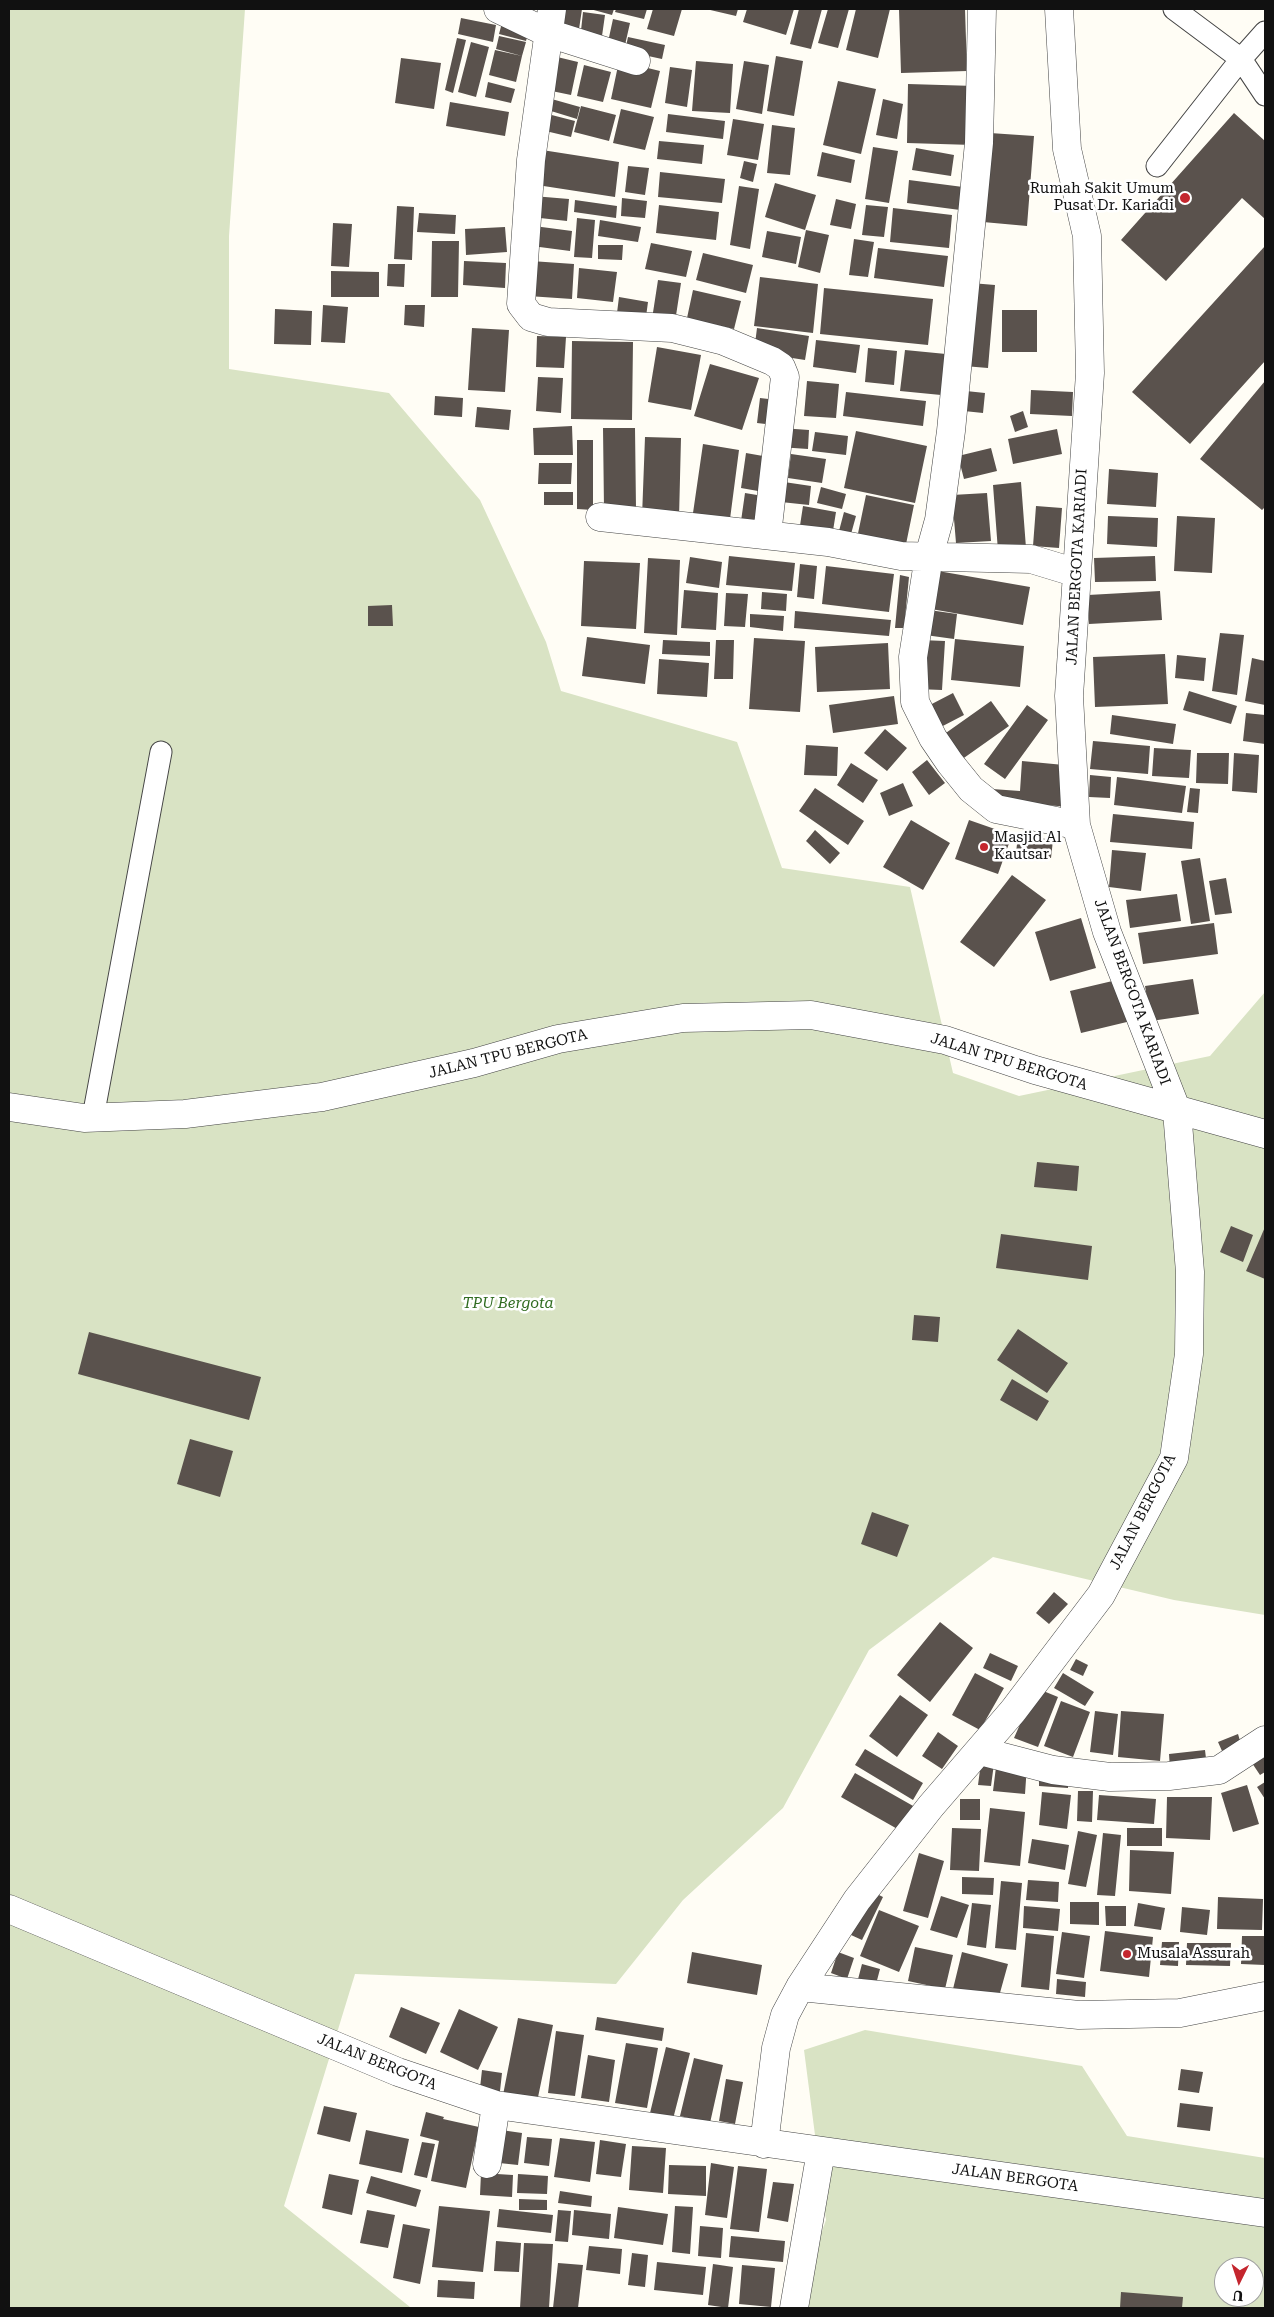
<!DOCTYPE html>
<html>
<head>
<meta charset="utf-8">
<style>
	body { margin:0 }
	#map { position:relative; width:1274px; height:2317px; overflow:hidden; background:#fffdf5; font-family:"Roboto Serif",serif }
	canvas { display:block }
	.frame { position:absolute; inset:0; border:10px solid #111; pointer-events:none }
	.north { position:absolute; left:1214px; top:2257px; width:50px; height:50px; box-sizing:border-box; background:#fff; border:1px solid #a0a0a0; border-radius:50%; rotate:184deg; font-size:14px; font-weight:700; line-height:20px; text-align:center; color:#111 }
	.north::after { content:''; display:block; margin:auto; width:18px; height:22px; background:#c4262e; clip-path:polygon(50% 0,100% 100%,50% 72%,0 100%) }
</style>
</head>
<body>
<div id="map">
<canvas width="1274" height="2317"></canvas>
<div class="frame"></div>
<div class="north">U</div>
</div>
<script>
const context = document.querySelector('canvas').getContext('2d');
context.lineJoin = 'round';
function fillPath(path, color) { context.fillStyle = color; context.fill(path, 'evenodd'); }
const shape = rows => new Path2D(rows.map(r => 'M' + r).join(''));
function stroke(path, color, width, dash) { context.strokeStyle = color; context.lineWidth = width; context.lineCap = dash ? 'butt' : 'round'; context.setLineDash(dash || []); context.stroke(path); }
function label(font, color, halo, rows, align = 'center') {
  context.font = font + ' "Roboto Serif",serif'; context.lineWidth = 5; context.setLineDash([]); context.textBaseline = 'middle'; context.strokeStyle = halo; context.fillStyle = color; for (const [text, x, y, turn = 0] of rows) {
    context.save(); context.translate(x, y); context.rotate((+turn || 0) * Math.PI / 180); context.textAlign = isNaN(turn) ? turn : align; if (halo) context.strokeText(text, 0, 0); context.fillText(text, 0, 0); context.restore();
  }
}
const cemetery = shape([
	[9,9,245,9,229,236,229,369,389,393,480,500,546,642,561,691,737,742,782,868,910,887,953,1073,1019,1096,1210,1056,1265,992,1265,1615,1174,1600,993,1557,869,1650,783,1808,683,1900,616,1984,355,1974,284,2206,410,2307,416,2308,9,2308],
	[865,2030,1082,2066,1127,2136,1265,2158,1265,2308,794,2308,826,2220,804,2050],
	[1224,2267,1254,2267,1254,2297,1224,2297]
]);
const building = shape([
	[558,9,582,9,578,36,554,32],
	[590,9,614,9,612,15],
	[616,9,647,9,644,19,615,12],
	[653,9,682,9,674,36,647,29],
	[706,9,738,9,736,16],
	[747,9,794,9,786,35,743,22],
	[799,9,822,9,811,49,790,44],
	[828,9,849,9,838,48,818,43],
	[856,9,890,9,878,58,846,50],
	[899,9,965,9,967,71,901,73],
	[583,12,605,15,601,43,580,40],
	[461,18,496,25,493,42,458,34],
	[503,19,530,26,526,41,499,34],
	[613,19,630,23,625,45,608,42],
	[499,36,526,42,522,56,496,49],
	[628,37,665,45,662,59,625,51],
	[457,38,466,40,453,93,445,90],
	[471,42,489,47,476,97,458,92],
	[495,50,522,56,516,82,489,75],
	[549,55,578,62,571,95,542,89],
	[776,56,803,61,794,116,767,111],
	[401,58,441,63,434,109,395,103],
	[619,61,660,71,651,108,611,99],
	[696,61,733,64,730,113,692,111],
	[744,61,769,65,762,114,736,109],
	[584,65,611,72,603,102,577,96],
	[670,67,692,70,687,107,665,103],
	[838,81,876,89,861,154,823,145],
	[488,82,515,89,511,103,485,97],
	[908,84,975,86,973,145,907,143],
	[541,96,580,107,577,119,538,107],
	[883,99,903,104,897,139,876,135],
	[450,102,509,112,505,136,446,126],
	[581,106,616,115,609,141,574,132],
	[621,109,654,117,645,150,613,143],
	[540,112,575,121,571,137,537,129],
	[1234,113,1265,141,1265,219,1242,198,1166,281,1121,240],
	[668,114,725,121,723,139,666,132],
	[733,119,764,124,758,160,727,155],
	[772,125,795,128,790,175,767,173],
	[990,133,1034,136,1027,226,983,222],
	[659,141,704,145,702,164,657,159],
	[873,147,898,151,889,203,865,199],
	[916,148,954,155,951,176,912,170],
	[542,150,619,162,615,197,537,185],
	[822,152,855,160,851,183,817,176],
	[744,161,757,164,753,182,740,178],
	[628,166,649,168,645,195,625,192],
	[660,172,725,179,722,203,658,197],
	[909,180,963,187,960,210,907,203],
	[775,183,816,195,805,230,765,217],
	[739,186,759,189,750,249,730,245],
	[533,196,569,199,567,221,531,217],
	[622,198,647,201,645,218,621,216],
	[836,199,856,204,851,229,830,225],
	[575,200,617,206,616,218,574,212],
	[659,205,719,212,716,240,656,233],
	[866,205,888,207,884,237,862,235],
	[397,206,414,207,412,260,394,259],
	[893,208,952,215,949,248,890,242],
	[419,213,456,215,455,234,417,232],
	[577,218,595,220,592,258,574,257],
	[600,220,641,227,638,242,598,236],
	[333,223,352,224,349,267,331,266],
	[534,226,572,231,570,251,532,246],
	[505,227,507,252,466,255,465,229],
	[806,230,829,235,820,273,798,267],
	[767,231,801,237,796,264,762,257],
	[854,239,874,242,868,277,849,275],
	[432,241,459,241,458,297,431,297],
	[651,243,692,251,686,277,645,269],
	[598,245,623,245,622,260,598,259],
	[1265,246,1265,361,1190,444,1132,392],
	[878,248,948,256,944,287,874,278],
	[703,253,753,265,746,293,696,280],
	[464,261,506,263,505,288,463,285],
	[531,261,574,264,572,299,528,296],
	[388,264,405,264,404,287,387,286],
	[579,268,617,272,613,302,577,298],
	[331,271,379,272,379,297,331,297],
	[760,277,818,284,813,333,754,326],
	[658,280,681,283,675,322,652,319],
	[971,283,995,285,988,368,964,366],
	[824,288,933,299,928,345,820,334],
	[693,290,741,301,734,329,687,318],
	[619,297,648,302,645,324,616,321],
	[323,305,348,307,345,343,321,342],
	[405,305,425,305,424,327,404,325],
	[275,309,312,311,311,345,274,344],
	[1002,310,1037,310,1037,352,1002,352],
	[472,328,509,330,505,392,468,390],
	[757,328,809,336,805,360,754,352],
	[537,336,566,337,564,368,536,367],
	[816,340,860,345,856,373,813,367],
	[572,341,633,342,632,420,571,419],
	[657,347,701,355,691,410,648,402],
	[868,348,897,351,894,385,865,382],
	[905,350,946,354,941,395,900,391],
	[710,364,759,378,742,430,694,416],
	[538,377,563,378,561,413,536,411],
	[807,381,839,384,836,418,804,416],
	[1265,381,1265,507,1262,510,1200,459],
	[1031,390,1073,392,1072,416,1030,414],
	[966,391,985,393,983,413,964,411],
	[846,392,926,401,923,426,843,416],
	[435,396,463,398,462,417,434,415],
	[760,398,777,400,774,425,757,423],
	[477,407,511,410,509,430,475,427],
	[1023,411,1028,427,1015,432,1010,416],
	[572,426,573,455,534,455,533,428],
	[603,428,635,428,636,509,604,509],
	[781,428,809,430,808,449,779,447],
	[1057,429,1062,454,1013,464,1008,439],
	[856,431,927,446,915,503,844,488],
	[815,432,848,436,846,455,812,451],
	[645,437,681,438,679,518,642,517],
	[577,440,593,440,593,510,577,509],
	[703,444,739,450,730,519,693,513],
	[991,448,997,471,964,479,958,456],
	[746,453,763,456,758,491,741,488],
	[791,454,826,459,822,483,788,478],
	[539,463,572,463,571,484,538,484],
	[1109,469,1158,473,1156,507,1107,504],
	[784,482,811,486,809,505,781,502],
	[1021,482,1026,548,998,551,993,485],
	[821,487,846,494,842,509,817,503],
	[544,492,573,492,573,505,544,505],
	[745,493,763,496,759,523,741,521],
	[987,493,991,541,956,543,952,495],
	[866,495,914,505,904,554,856,543],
	[803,506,836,512,832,537,799,532],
	[1036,506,1062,508,1059,548,1033,546],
	[844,512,856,516,851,534,839,531],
	[1108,516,1158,518,1157,547,1107,544],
	[1177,516,1215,518,1212,573,1174,571],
	[729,556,795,563,792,591,726,585],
	[1155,556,1156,581,1095,582,1094,558],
	[690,557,722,562,719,588,686,583],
	[648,558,680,560,677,635,644,633],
	[584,561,640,563,636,629,581,626],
	[800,564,817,566,814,599,797,597],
	[826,566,894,574,889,612,822,604],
	[938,571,1030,587,1023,625,931,609],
	[900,575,909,577,904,628,895,628],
	[684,590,718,593,716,630,681,628],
	[1160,591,1162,620,1089,624,1088,595],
	[762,592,787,594,786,611,761,609],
	[726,593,748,594,745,627,724,626],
	[392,605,393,626,368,626,368,606],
	[922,609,957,614,954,639,918,634],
	[795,611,891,620,889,636,794,628],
	[750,614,784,616,783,631,750,627],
	[1220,633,1244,635,1237,695,1212,691],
	[587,637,650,645,645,684,582,676],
	[754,638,805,641,800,712,749,709],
	[955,639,1024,646,1020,687,951,680],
	[663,640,710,642,710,656,662,654],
	[716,640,734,640,733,679,714,679],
	[920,640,945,641,942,690,917,689],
	[888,643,890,689,817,692,815,647],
	[1165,654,1168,704,1095,707,1093,657],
	[1177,655,1206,658,1204,681,1175,678],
	[1252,658,1265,661,1265,705,1245,701],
	[659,659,709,663,707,697,657,694],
	[1189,691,1237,706,1231,724,1183,710],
	[953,693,964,715,937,729,926,707],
	[894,696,898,724,833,733,829,705],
	[991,701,1009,726,961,760,943,735],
	[1027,705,1048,720,1005,779,984,764],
	[1246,713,1265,715,1265,744,1243,741],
	[1112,715,1176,724,1173,744,1110,734],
	[885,729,907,748,887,771,864,753],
	[1093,741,1150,746,1148,774,1090,769],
	[806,745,838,747,837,776,804,775],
	[1154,748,1191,750,1189,778,1152,776],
	[1197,753,1229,753,1228,784,1196,783],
	[1234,753,1259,755,1257,793,1232,791],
	[927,760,945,783,929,795,912,772],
	[1022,761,1064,765,1071,807,991,801,992,789,1020,791],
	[851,763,878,780,863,803,837,785],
	[1090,775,1111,777,1110,798,1089,797],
	[1117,777,1186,786,1182,813,1114,805],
	[903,783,913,806,889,816,880,793],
	[815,788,864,821,848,845,799,811],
	[1190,788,1200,789,1198,813,1187,812],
	[1113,814,1194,822,1192,849,1110,842],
	[911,820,950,843,923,890,883,867],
	[969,820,1012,835,998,874,955,859],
	[815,830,840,853,830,864,806,841],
	[1018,835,1053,840,1051,858,1016,853],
	[1112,850,1146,853,1141,891,1109,887],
	[1200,858,1210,921,1191,924,1181,861],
	[1012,875,1046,900,994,967,960,942],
	[1226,878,1232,913,1215,915,1209,881],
	[1177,894,1181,921,1130,928,1126,900],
	[1081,918,1096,968,1050,981,1035,932],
	[1214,923,1218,954,1143,964,1138,933],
	[1121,979,1131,1021,1081,1033,1070,991],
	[1193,979,1199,1014,1151,1021,1145,986],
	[1037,1162,1079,1166,1077,1191,1034,1187],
	[1231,1226,1253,1235,1243,1262,1220,1252],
	[1265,1227,1265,1279,1246,1271],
	[1001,1234,1092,1246,1088,1280,996,1268],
	[914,1315,940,1317,938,1342,912,1340],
	[1018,1329,1068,1363,1047,1393,997,1360],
	[89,1332,261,1377,249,1420,78,1374],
	[1012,1379,1049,1401,1037,1421,1000,1400],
	[190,1439,233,1451,220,1497,177,1484],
	[872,1512,909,1525,897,1557,861,1544],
	[1054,1592,1068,1604,1049,1624,1036,1613],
	[940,1622,973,1648,930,1702,897,1675],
	[990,1653,1018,1666,1011,1681,983,1668],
	[1076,1659,1088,1665,1083,1676,1070,1670],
	[975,1673,1004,1688,980,1730,952,1715],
	[1063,1673,1094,1692,1085,1706,1054,1688],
	[1036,1688,1058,1697,1038,1747,1014,1738],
	[900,1695,928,1715,897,1757,869,1736],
	[1061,1701,1090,1712,1073,1757,1044,1746],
	[1095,1711,1118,1714,1113,1755,1090,1752],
	[1121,1711,1164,1714,1160,1761,1118,1757],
	[938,1732,958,1746,942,1769,922,1756],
	[1238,1734,1241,1744,1222,1751,1218,1742],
	[865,1749,923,1783,913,1800,855,1765],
	[1205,1750,1207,1767,1170,1770,1169,1754],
	[1265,1750,1265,1772,1260,1775,1250,1760],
	[982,1755,995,1756,991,1786,978,1785],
	[997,1759,1027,1765,1025,1794,993,1791],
	[855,1773,922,1811,908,1835,841,1797],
	[1039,1775,1068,1777,1068,1788,1039,1786],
	[1265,1782,1265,1799,1257,1787],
	[1247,1785,1259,1824,1233,1832,1221,1793],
	[1078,1791,1093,1791,1092,1822,1077,1821],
	[1042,1792,1071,1795,1067,1829,1039,1825],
	[1099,1795,1156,1799,1154,1824,1097,1820],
	[1167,1797,1212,1797,1210,1840,1166,1838],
	[960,1799,980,1799,980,1820,960,1820],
	[990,1808,1025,1812,1020,1866,984,1862],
	[952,1828,981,1829,979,1871,950,1870],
	[1127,1828,1162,1828,1162,1846,1127,1846],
	[1078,1831,1097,1835,1086,1887,1068,1884],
	[1103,1833,1121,1835,1115,1896,1097,1895],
	[1032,1839,1069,1845,1065,1870,1028,1863],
	[1130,1850,1174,1852,1171,1894,1129,1891],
	[919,1853,944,1861,928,1918,903,1911],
	[962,1877,994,1878,993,1895,962,1894],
	[1028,1880,1059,1882,1058,1902,1026,1900],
	[1001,1881,1022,1883,1016,1950,995,1948],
	[873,1892,883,1897,862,1940,851,1935],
	[941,1896,969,1905,957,1938,930,1930],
	[1218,1897,1263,1899,1262,1930,1217,1929],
	[1070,1902,1099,1902,1099,1925,1070,1924],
	[972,1903,991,1905,986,1948,967,1945],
	[1138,1903,1165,1908,1161,1930,1134,1926],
	[1024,1906,1060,1909,1058,1931,1023,1928],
	[1105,1906,1126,1906,1126,1926,1106,1926],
	[1182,1907,1210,1910,1207,1935,1180,1932],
	[879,1910,919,1926,899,1972,860,1956],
	[1105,1931,1153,1937,1149,1977,1100,1971],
	[1062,1932,1090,1936,1084,1978,1056,1974],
	[1026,1933,1054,1936,1049,1990,1021,1987],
	[1242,1936,1265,1936,1265,1965,1241,1964],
	[1162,1942,1179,1942,1178,1966,1160,1965],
	[1187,1943,1231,1943,1230,1966,1186,1965],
	[915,1947,953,1955,945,1989,908,1981],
	[692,1952,762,1965,757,1995,687,1983],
	[838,1952,854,1958,847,1979,831,1973],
	[962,1952,1008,1964,998,2000,953,1989],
	[862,1964,880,1969,875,1988,857,1983],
	[1057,1979,1086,1982,1085,1997,1056,1994],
	[401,2007,440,2023,426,2054,389,2037],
	[459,2009,498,2027,478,2070,440,2052],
	[597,2017,664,2028,662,2041,595,2030],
	[518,2018,553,2025,537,2102,503,2095],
	[556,2031,584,2035,575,2096,548,2093],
	[626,2043,658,2048,647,2108,615,2103],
	[666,2047,690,2053,673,2119,650,2113],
	[588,2055,615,2060,609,2102,581,2098],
	[694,2058,723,2065,710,2123,680,2116],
	[1181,2069,1203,2072,1199,2093,1178,2090],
	[482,2070,502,2073,499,2100,479,2097],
	[726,2079,743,2082,735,2124,719,2121],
	[1180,2103,1213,2107,1210,2131,1177,2127],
	[324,2106,357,2113,350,2142,317,2134],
	[426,2112,444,2117,443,2119,479,2127,466,2188,431,2181,439,2141,420,2136],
	[494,2129,522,2133,518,2165,490,2162],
	[366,2130,409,2139,402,2173,359,2164],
	[527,2137,552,2139,549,2166,524,2163],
	[560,2138,595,2142,590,2182,554,2177],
	[600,2140,626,2144,621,2177,596,2174],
	[422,2142,435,2144,427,2178,414,2175],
	[632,2146,666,2148,663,2193,629,2190],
	[711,2163,734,2167,727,2218,705,2215],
	[669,2165,706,2166,706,2196,668,2194],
	[738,2166,767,2169,759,2232,730,2229],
	[481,2173,513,2175,512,2197,480,2195],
	[329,2174,359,2180,352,2215,322,2208],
	[518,2174,548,2176,547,2194,517,2193],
	[371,2176,421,2190,416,2207,366,2193],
	[773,2182,794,2184,788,2222,767,2218],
	[560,2191,592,2196,591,2207,558,2203],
	[519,2199,547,2200,547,2210,519,2210],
	[439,2206,490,2211,483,2272,432,2267],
	[675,2206,693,2207,690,2254,672,2252],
	[618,2207,668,2214,663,2245,614,2238],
	[499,2209,553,2215,551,2233,497,2227],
	[367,2210,395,2215,388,2248,360,2243],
	[558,2210,571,2211,568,2242,555,2241],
	[574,2210,611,2214,609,2239,572,2235],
	[403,2224,430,2229,420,2284,393,2278],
	[700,2226,723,2228,721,2258,698,2256],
	[731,2236,785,2241,783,2262,729,2257],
	[496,2241,521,2243,519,2272,494,2271],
	[524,2243,553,2244,549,2308,520,2308],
	[589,2246,622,2249,620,2274,586,2270],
	[632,2253,648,2255,645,2287,628,2285],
	[657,2262,706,2267,703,2295,654,2290],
	[558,2263,583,2265,578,2308,553,2308],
	[713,2264,733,2267,728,2308,708,2305],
	[742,2265,775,2268,771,2307,739,2304],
	[438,2280,475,2282,474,2299,437,2297],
	[1121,2292,1183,2297,1182,2308,1120,2308]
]);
const service = shape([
	[1174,9,1241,59,1265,95],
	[1157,166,1241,59,1265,32],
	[93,1117,161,752]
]);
const minor = shape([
	[498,9,548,33,636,61],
	[552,9,531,160,521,304,531,317,548,322,672,328,724,341,772,361,781,367,785,377,767,535],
	[982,9,979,143,951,431,939,520,929,556,913,657,915,702,933,738,950,763,971,789,996,809,1076,825],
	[600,517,828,542,901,556,1031,559,1077,573],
	[9,1107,84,1118,185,1114,322,1097,474,1063,558,1039,683,1018,811,1015,945,1040,1035,1070,1265,1134],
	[980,1751,1053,1770,1110,1777,1169,1776,1219,1770,1265,1740],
	[9,1909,398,2072,496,2105,1265,2213],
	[800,1987,1079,2015,1180,2013,1265,1996],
	[764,2144,776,2048,785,2015,800,1987,857,1900,931,1806,1013,1711,1101,1595,1174,1458,1189,1354,1190,1272,1177,1111,1107,932,1076,825,1069,696,1090,373,1087,236,1067,149,1059,9],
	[487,2164,496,2105],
	[794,2308,821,2151]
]);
const markers = [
	[1185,198,6,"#c4262e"],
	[984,847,5,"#c4262e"],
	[1127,1954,5,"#c4262e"]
];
const poiNames = [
	["Rumah Sakit Umum",1174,189,"right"],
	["Pusat Dr. Kariadi",1174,206,"right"],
	["Masjid Al",994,838],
	["Kautsar",994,855],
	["Musala Assurah",1137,1954]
];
const streetNames = [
	["JALAN BERGOTA KARIADI",1077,567,-87],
	["JALAN BERGOTA KARIADI",1132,992,70],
	["JALAN TPU BERGOTA",508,1054,-14],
	["JALAN TPU BERGOTA",1009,1062,17],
	["JALAN BERGOTA",1143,1512,-63],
	["JALAN BERGOTA",377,2062,22],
	["JALAN BERGOTA",1015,2178,8]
];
const parkNames = [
	["TPU Bergota",508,1304]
];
fillPath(cemetery, '#d9e3c4');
fillPath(building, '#5a524d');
stroke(service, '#444', 23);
stroke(minor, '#444', 29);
stroke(service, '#fff', 21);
stroke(minor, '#fff', 28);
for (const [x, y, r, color] of markers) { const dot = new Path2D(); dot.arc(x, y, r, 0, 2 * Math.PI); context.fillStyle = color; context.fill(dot); stroke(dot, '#fff', 2); }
label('15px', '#111', '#fff', poiNames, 'left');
label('15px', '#111', '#fff', streetNames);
label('italic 15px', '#2f6b1f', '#fff', parkNames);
</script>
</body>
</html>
